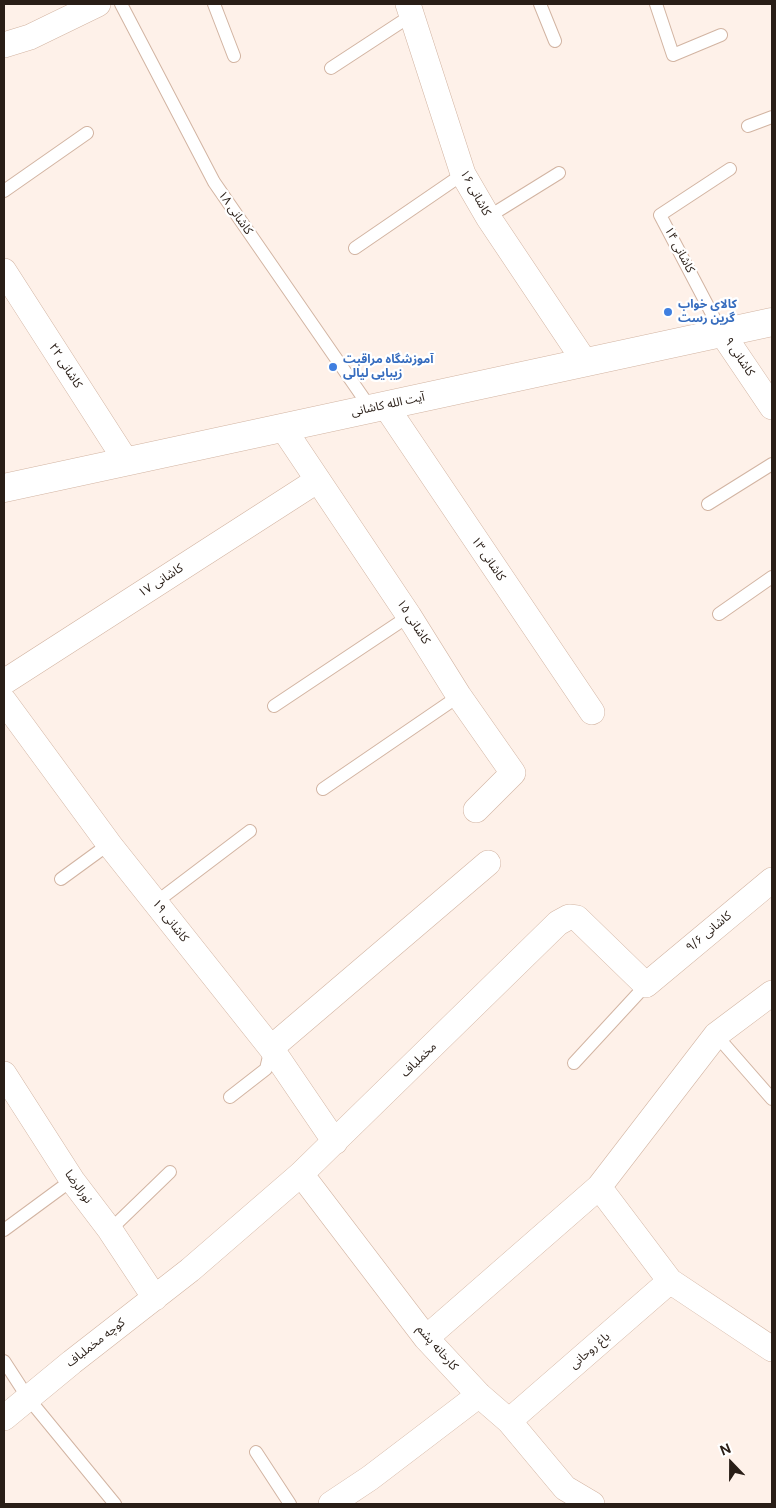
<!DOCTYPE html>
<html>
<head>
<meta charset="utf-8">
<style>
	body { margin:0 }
	#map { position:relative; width:776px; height:1508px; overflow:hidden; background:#fef1e9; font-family:"DM Sans",sans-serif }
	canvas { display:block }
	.frame { position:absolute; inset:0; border:5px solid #291e17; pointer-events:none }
	.north { position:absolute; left:706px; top:1438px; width:50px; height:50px; -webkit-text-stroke:4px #fff; paint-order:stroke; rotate:338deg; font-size:14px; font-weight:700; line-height:20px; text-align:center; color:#291e17 }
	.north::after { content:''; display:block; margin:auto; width:18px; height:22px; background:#291e17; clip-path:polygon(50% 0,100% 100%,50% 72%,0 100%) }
</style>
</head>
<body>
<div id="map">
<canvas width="776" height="1508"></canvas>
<div class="frame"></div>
<div class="north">N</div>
</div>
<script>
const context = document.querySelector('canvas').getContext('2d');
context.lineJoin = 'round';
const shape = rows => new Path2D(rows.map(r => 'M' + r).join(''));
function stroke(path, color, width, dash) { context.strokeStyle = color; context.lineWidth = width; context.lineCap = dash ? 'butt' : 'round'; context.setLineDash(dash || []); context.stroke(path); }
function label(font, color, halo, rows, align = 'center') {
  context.font = font + ' "DM Sans","Noto Sans Arabic",sans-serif'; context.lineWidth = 4.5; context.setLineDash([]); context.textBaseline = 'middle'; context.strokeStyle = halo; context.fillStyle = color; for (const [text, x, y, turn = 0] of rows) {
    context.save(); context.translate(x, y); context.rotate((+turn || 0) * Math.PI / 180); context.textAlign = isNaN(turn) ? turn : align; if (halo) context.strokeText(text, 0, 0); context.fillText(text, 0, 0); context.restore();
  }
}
const lane = shape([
	[121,4,214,182,371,409],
	[214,4,234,56],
	[540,4,555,41],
	[656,4,673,55,721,35],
	[331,68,412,15],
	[748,126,772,117],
	[4,191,87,133],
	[488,217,559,173],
	[355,248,463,174],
	[722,333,660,215,730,169],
	[708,504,772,464],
	[719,614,772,577],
	[274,706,409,616],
	[323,789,459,696],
	[61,879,109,844],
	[155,903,250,831],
	[716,1035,772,1099],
	[574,1063,646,985],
	[230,1097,266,1069,271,1048],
	[4,1230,72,1180],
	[110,1230,170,1172],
	[4,1361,28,1398,115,1504],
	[256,1452,290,1504]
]);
const street = shape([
	[408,4,463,174,488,217,585,362],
	[4,45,30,37,98,4],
	[4,271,126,461],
	[722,333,772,407],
	[385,405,592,712],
	[283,428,409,616,459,696,513,773,476,810],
	[4,682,318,480],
	[4,701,109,844,271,1048,335,1142],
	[772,993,716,1035,599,1187,670,1281,772,1349],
	[271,1048,488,863],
	[4,1074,72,1180,110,1230,155,1298],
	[301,1174,426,1338,479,1395,509,1421,565,1488,592,1504],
	[426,1338,599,1187],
	[4,1418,72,1362,190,1270,301,1174,558,923,569,917,577,918,646,985,772,880],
	[509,1421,670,1281],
	[331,1504,370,1478,479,1395]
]);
const secondary = shape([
	[4,488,772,322]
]);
const markers = [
	[668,312,5,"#3f7fe0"],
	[333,367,5,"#3f7fe0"]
];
const streetNames = [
	["کاشانی ۱۶",475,193,61],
	["کاشانی ۱۸",235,213,55],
	["کاشانی ۱۴",679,250,62],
	["کاشانی ۹",739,357,56],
	["کاشانی ۲۲",65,366,57],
	["آیت الله کاشانی",388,405,-12],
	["کاشانی ۱۳",488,559,56],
	["کاشانی ۱۷",161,581,-33],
	["کاشانی ۱۵",413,622,57],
	["کاشانی ۱۹",170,921,52],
	["کاشانی ۹/۶",709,932,-40],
	["مخملباف",419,1060,-44],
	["نورالرضا",78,1187,54],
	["کوچه مخملباف",96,1343,-38],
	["کارخانه پشم",437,1348,49],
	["باغ روحانی",590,1351,-41]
];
const shopNames = [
	["کالای خواب",678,305],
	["گرین رست",678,319],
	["آموزشگاه مراقبت",343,360],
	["زیبایی لیالی",343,374]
];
stroke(lane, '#d2b4a2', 14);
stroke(street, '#d2b4a2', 26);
stroke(secondary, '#d2b4a2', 29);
stroke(lane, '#fff', 12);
stroke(street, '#fff', 25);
stroke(secondary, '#fff', 28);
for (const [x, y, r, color] of markers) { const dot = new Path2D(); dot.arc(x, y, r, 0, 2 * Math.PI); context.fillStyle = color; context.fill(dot); stroke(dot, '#fff', 2); }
label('12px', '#291e17', '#fff', streetNames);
label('bold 12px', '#366cbe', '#fff', shopNames, 'left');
</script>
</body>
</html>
